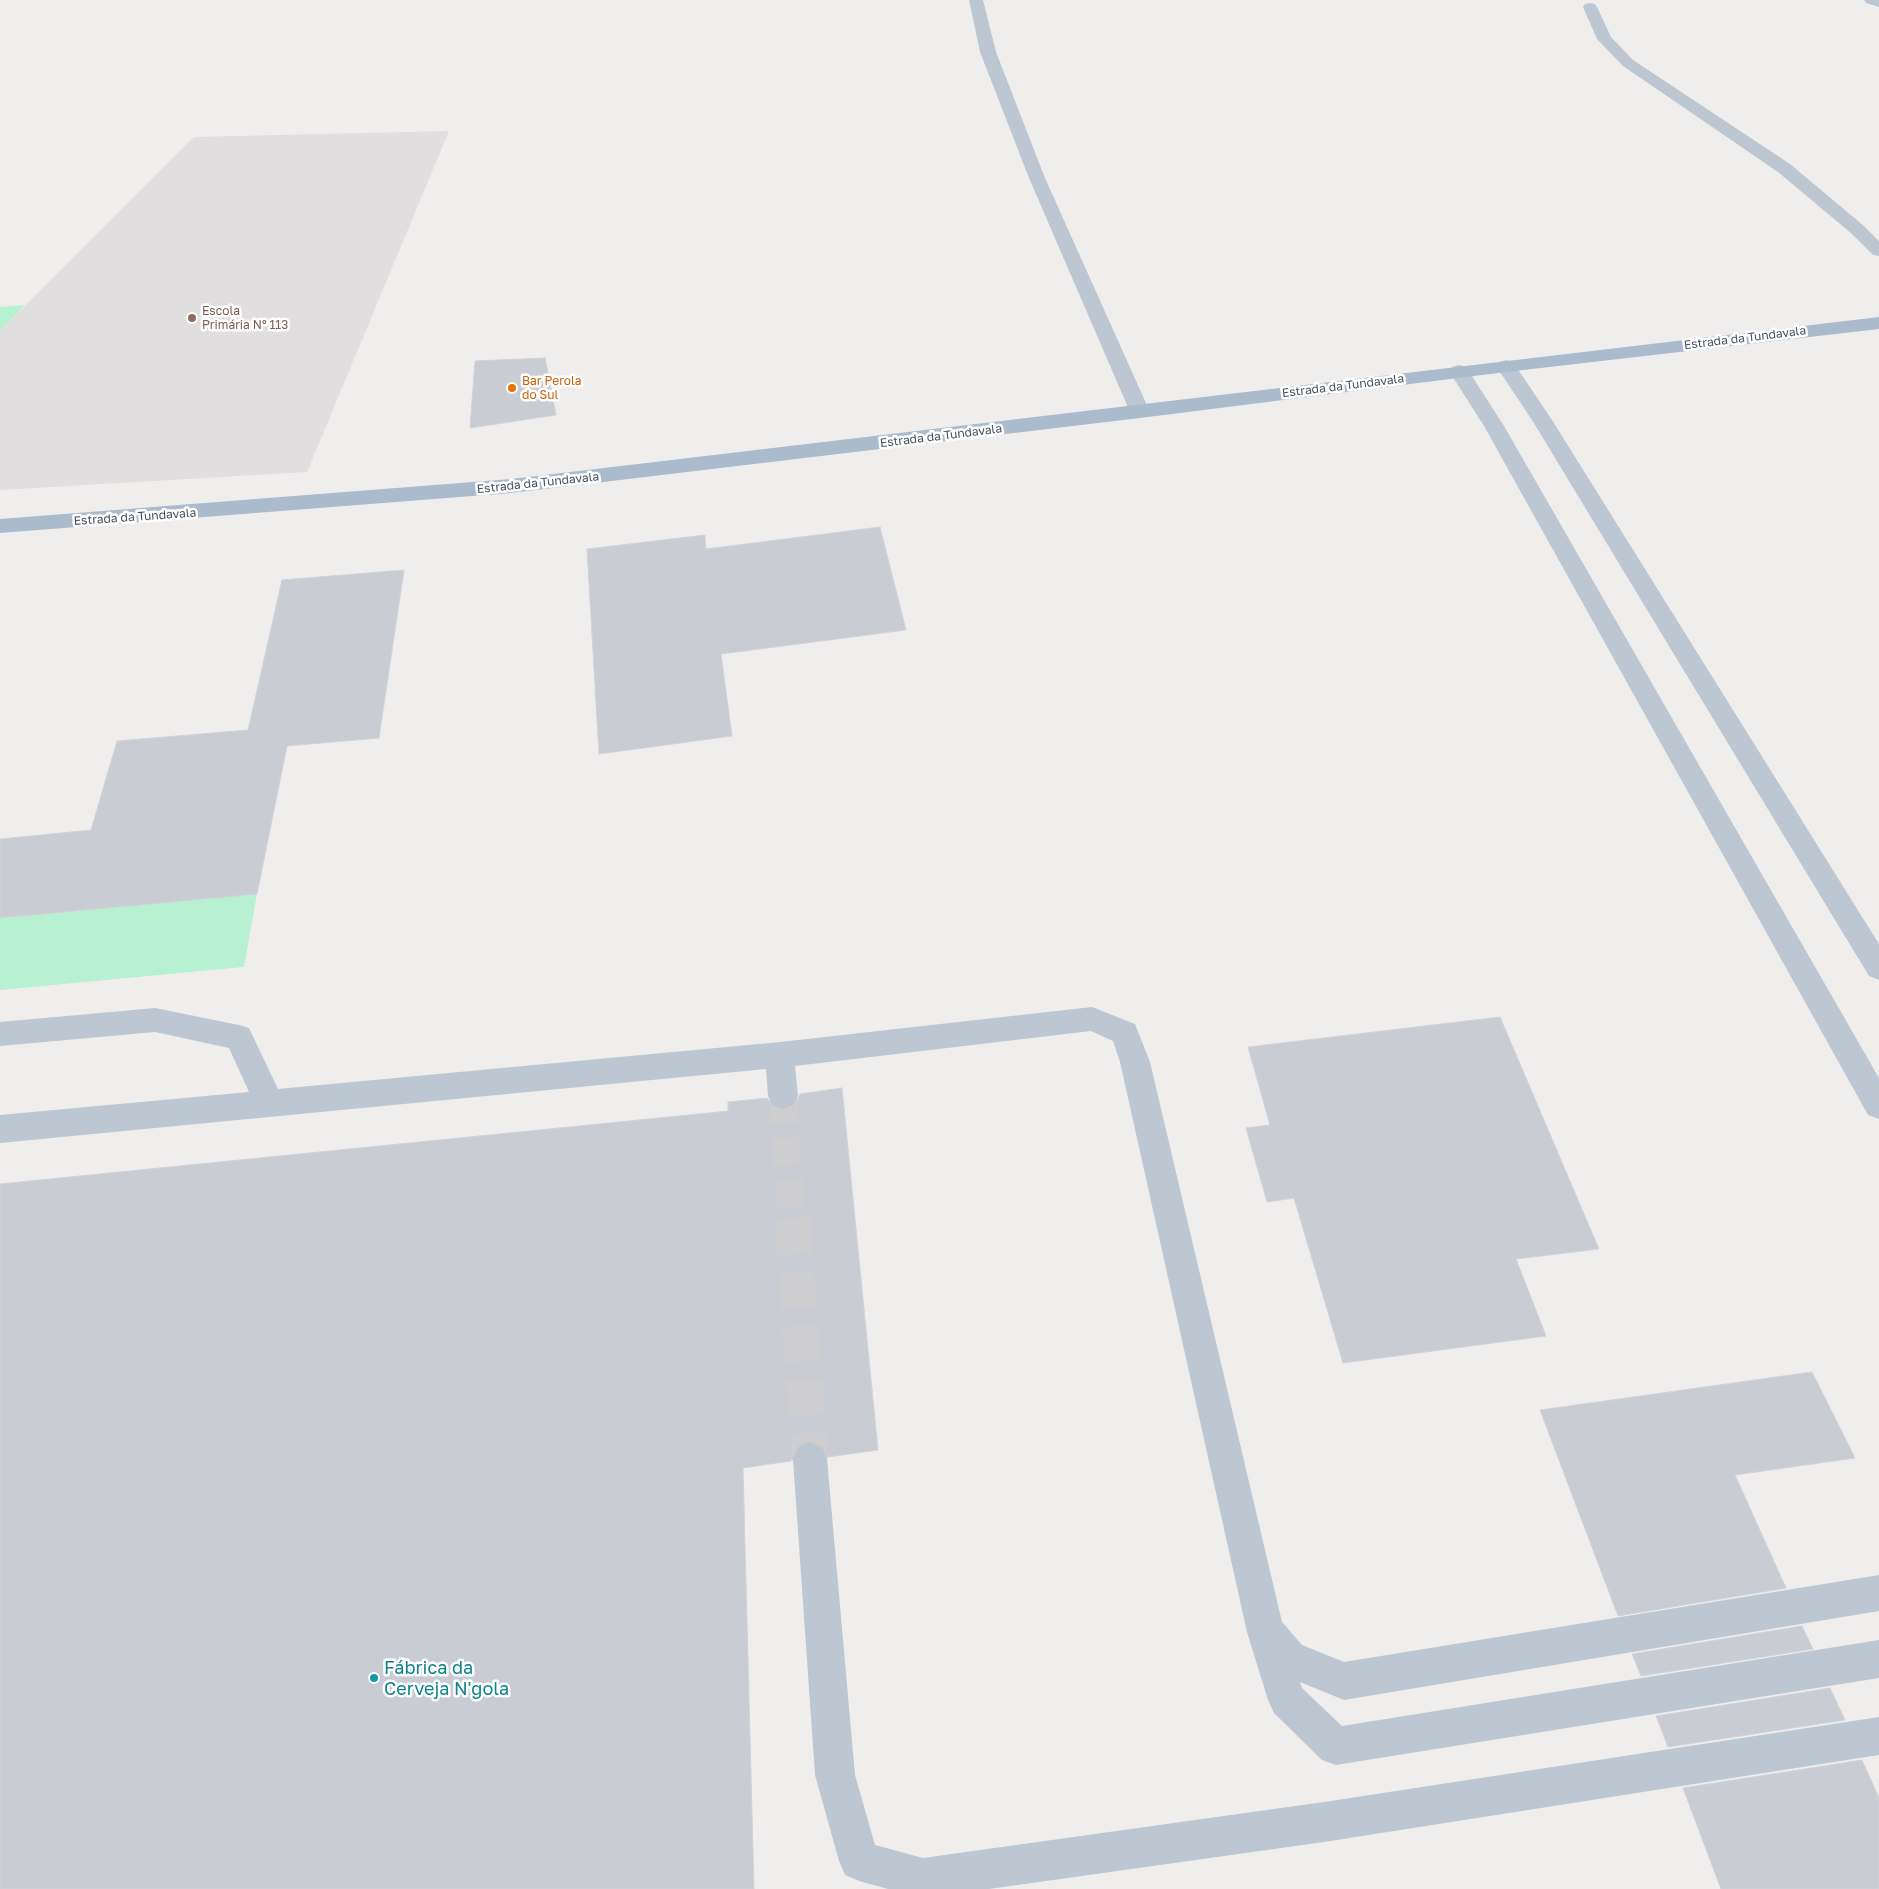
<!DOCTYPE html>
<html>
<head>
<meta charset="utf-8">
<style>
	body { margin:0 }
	canvas { display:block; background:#f0eded }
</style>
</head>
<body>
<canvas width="1879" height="1889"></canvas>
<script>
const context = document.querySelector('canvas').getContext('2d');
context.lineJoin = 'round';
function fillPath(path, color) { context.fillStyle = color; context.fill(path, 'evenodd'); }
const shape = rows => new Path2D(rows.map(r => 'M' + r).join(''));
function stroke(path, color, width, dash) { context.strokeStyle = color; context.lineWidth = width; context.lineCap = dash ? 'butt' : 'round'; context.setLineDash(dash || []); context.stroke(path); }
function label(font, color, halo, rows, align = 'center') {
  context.font = font + ' "Golos Text",sans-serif'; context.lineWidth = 5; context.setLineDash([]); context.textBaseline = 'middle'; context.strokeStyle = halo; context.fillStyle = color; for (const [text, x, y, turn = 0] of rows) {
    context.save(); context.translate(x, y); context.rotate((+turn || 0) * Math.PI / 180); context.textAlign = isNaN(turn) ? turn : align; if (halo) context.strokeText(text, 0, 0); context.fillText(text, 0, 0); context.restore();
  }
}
const education = shape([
	[449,131,307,472,0,490,0,331,194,137]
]);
const green = shape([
	[25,305,0,331,0,307],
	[257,894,244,967,0,990,0,918]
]);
const building = shape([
	[545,358,556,415,470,428,475,361,545,358],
	[880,527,906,630,721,654,732,736,599,754,587,549,705,535,706,549,880,527],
	[404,570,379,738,287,746,257,894,0,918,0,839,91,830,117,741,248,730,282,580,404,570],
	[1500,1017,1599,1249,1516,1259,1546,1336,1343,1363,1294,1198,1267,1202,1246,1128,1270,1125,1248,1047,1500,1017],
	[842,1088,878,1450,828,1457,823,1445,809,1440,796,1446,791,1461,743,1468,754,1889,0,1889,0,1184,728,1111,728,1102,767,1098,772,1107,784,1111,795,1106,800,1094,842,1088],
	[1812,1372,1855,1458,1735,1475,1786,1588,1618,1616,1540,1410,1812,1372],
	[1802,1626,1813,1649,1641,1676,1632,1654,1802,1626],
	[1830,1688,1845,1720,1668,1747,1656,1716,1830,1688],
	[1862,1760,1879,1798,1879,1889,1721,1889,1683,1788,1862,1760]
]);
const minorTunnelFar1 = shape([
	[783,1096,792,1220]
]);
const minorTunnel = shape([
	[792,1218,810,1459]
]);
const minor = shape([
	[969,0,983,0,996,52,1045,178,1150,412,1147,416,1140,418,1133,416,1130,412,1029,178,980,52,969,0],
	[1864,0,1879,0,1879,7,1866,3,1864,0],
	[1590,3,1595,4,1597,7,1611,37,1633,60,1790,164,1864,226,1879,241,1879,256,1873,255,1852,234,1778,172,1623,66,1597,39,1583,7,1585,4,1590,3],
	[1506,360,1513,362,1552,420,1879,944,1879,980,1869,976,1532,420,1496,366,1499,362,1506,360],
	[1459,365,1466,367,1504,426,1879,1078,1879,1119,1868,1115,1484,426,1449,371,1452,367,1459,365],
	[1092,1007,1135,1024,1150,1062,1282,1622,1302,1645,1344,1662,1879,1575,1879,1611,1344,1700,1300,1682,1302,1688,1342,1726,1879,1640,1879,1678,1336,1765,1322,1760,1274,1713,1268,1700,1247,1632,1120,1062,1113,1041,1091,1031,795,1066,798,1096,793,1105,783,1109,773,1105,768,1096,766,1069,0,1143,0,1115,249,1092,229,1048,155,1032,0,1046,0,1022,155,1008,239,1025,249,1028,278,1089,780,1042,1092,1007],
	[810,1442,822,1447,827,1459,855,1775,875,1845,923,1858,1324,1802,1879,1717,1879,1755,1324,1842,989,1889,888,1889,859,1881,845,1875,839,1861,815,1775,793,1459,798,1447,810,1442]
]);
const major = shape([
	[1879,317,1879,329,1506,372,1140,418,511,493,0,533,0,519,511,479,1879,317]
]);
const markers = [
	[192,318,5,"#8d6e63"],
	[512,388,5,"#e8710a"],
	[374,1678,5,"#0f9aa8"]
];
const farEducationnames = [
	["Escola",202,311],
	["Primária Nº 113",202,325]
];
const farStreetnames = [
	["Estrada da Tundavala",1745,338,-7],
	["Estrada da Tundavala",1343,386,-7],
	["Estrada da Tundavala",941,436,-7],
	["Estrada da Tundavala",538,483,-6],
	["Estrada da Tundavala",135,517,-4]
];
const farFoodnames = [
	["Bar Perola",522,381],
	["do Sul",522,395]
];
const nearCulturenames = [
	["Fábrica da",384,1668],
	["Cerveja N'gola",384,1689]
];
fillPath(education, '#e1dedf');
fillPath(green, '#b8f1d1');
fillPath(building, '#caccd3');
stroke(building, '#d1d3d9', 1);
stroke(minorTunnelFar1, '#ceced0', 28, [28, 14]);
stroke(minorTunnel, '#ceced0', 36, [36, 18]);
fillPath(minor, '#bdc7d1');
fillPath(major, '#abbbce');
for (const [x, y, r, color] of markers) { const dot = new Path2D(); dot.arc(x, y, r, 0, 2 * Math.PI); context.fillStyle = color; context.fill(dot); stroke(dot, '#fff', 2); }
label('12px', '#785e54', '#fff', farEducationnames, 'left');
label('12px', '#45505c', '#fff', farStreetnames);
label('12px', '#c56008', '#fff', farFoodnames, 'left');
label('18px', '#0d838f', '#fff', nearCulturenames, 'left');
</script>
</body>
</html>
